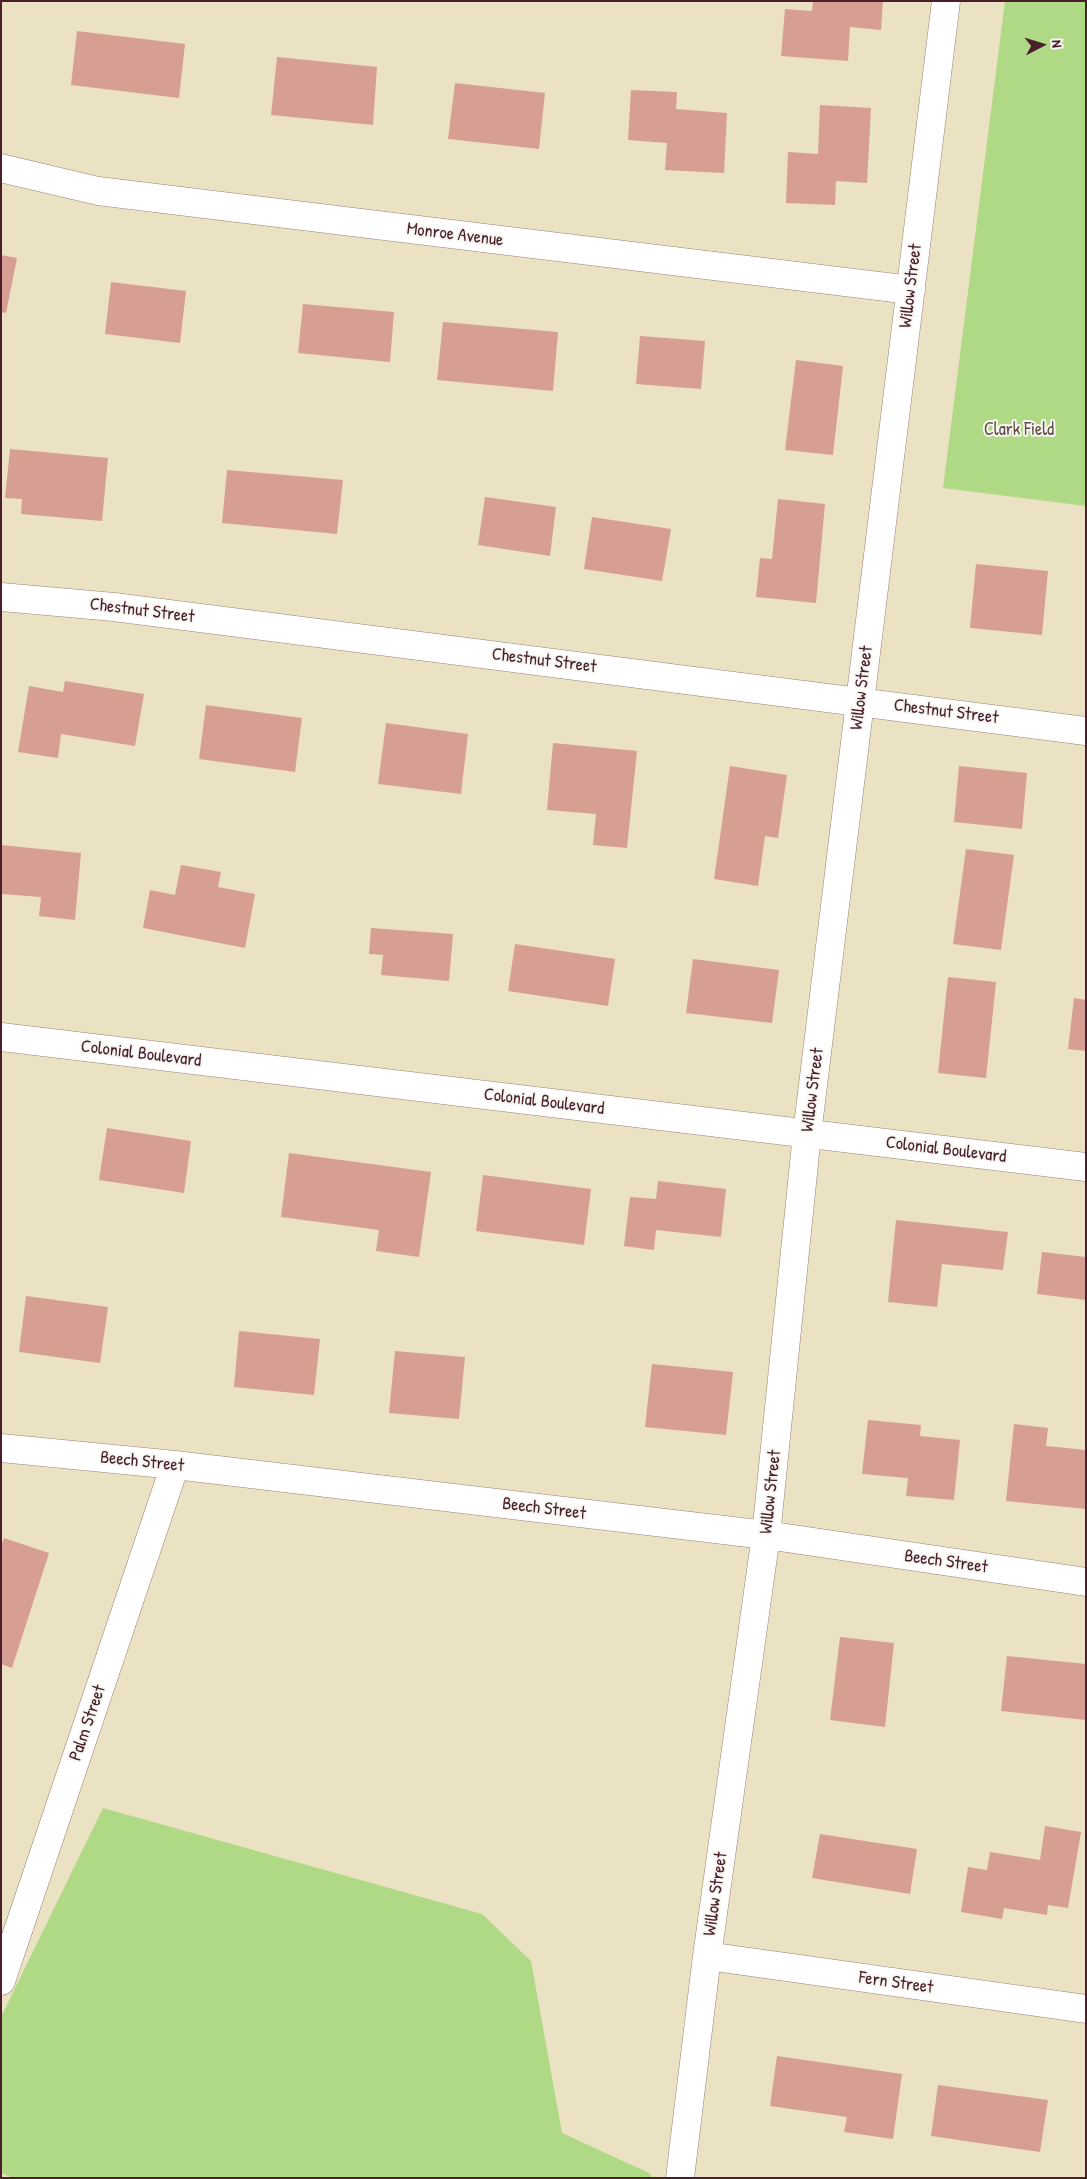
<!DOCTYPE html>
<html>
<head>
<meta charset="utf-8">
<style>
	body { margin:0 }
	#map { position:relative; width:1087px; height:2179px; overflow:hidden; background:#ebe2c3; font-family:"Patrick Hand",sans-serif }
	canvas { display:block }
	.frame { position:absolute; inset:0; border:2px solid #4a1f2b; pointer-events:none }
	.north { position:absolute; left:1017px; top:20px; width:50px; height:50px; -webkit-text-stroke:4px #f6f6f2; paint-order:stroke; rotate:85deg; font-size:14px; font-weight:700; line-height:20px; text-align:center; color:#4a1f2b }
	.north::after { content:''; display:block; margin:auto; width:18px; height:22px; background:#4a1f2b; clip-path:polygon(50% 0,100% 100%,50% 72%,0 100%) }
</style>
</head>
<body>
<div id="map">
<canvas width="1087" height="2179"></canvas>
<div class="frame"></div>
<div class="north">N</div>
</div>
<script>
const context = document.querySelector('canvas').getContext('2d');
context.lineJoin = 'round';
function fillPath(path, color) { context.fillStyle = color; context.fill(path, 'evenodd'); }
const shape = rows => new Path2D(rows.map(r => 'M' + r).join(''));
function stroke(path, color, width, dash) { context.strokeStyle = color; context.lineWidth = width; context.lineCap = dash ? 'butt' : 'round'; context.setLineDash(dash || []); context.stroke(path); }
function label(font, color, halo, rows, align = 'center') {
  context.font = font + ' "Patrick Hand",sans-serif'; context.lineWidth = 4; context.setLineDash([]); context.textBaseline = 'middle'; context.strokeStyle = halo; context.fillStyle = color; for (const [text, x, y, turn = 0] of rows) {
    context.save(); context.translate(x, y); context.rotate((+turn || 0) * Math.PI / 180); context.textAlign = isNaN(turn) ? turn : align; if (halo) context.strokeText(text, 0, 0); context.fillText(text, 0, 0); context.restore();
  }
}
const green = shape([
	[1005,1,1086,1,1086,506,943,488],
	[103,1808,482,1914,531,1961,562,2133,651,2174,650,2178,13,2178,1,2173,1,2017]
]);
const building = shape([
	[813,1,883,1,881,30,850,27,848,61,781,56,785,9,812,11],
	[77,31,185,44,179,98,71,85],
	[277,57,377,67,373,125,271,115],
	[455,83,545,93,539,149,448,139],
	[631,90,677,92,676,109,727,113,724,173,665,170,667,143,628,140],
	[820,105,871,108,867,183,836,181,835,205,786,203,788,152,818,154],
	[1,255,17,258,6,313,1,312],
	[111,282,186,291,180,343,105,334],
	[303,304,394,312,390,362,298,353],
	[443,322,558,332,553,391,437,380],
	[640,336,705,341,701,389,636,384],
	[796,360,843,366,833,455,785,450],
	[10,449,108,458,102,521,21,514,22,499,5,498],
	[227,470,343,480,337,534,222,523],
	[485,497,556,507,550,556,478,545],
	[778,499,825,504,816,603,756,597,760,558,772,559],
	[592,517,671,529,662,581,584,569],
	[976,564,1048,571,1042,635,970,628],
	[65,681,144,694,135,746,61,734,58,758,18,752,29,686,63,692],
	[206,705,302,718,295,772,199,759],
	[386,723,468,734,461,794,378,784],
	[553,743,637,751,627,848,593,845,596,814,547,810],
	[730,766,787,775,778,838,765,836,758,886,714,879],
	[959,766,1027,773,1022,829,954,822],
	[1,845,81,853,75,920,39,916,41,897,1,894],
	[966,849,1014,855,1001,950,953,944],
	[181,865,221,872,218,887,255,894,245,948,143,928,150,890,175,895],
	[371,928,453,934,449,981,381,975,383,955,369,954],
	[515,944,615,959,608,1006,508,991],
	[693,959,779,970,772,1023,686,1013],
	[948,977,996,982,986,1078,938,1073],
	[1074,998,1086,1000,1086,1051,1068,1049],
	[107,1128,191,1141,184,1193,99,1180],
	[289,1153,431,1172,419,1257,376,1251,379,1230,281,1217],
	[483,1175,591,1189,584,1245,476,1231],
	[658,1181,726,1189,721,1237,656,1230,654,1250,624,1246,630,1197,656,1199],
	[896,1220,1008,1232,1003,1270,942,1264,937,1307,888,1302],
	[1042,1252,1086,1257,1086,1300,1037,1294],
	[26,1296,108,1307,100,1363,19,1352],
	[239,1331,320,1339,314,1395,234,1387],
	[395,1351,465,1357,459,1419,389,1413],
	[652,1364,733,1372,726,1435,645,1427],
	[868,1420,921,1425,920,1436,960,1440,954,1500,906,1496,908,1478,862,1474],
	[1014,1424,1048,1428,1046,1446,1086,1450,1086,1509,1006,1501],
	[4,1538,49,1553,12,1668,1,1664,1,1546],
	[840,1637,894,1643,885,1727,830,1720],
	[1007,1656,1086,1664,1086,1720,1001,1711],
	[1045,1826,1081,1832,1068,1908,1048,1905,1047,1915,1004,1908,1002,1919,961,1912,968,1867,987,1870,990,1852,1040,1860],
	[820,1834,917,1849,910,1894,812,1878],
	[777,2056,902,2074,893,2139,844,2132,847,2117,770,2106],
	[938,2085,1048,2100,1040,2152,931,2136]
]);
const street = shape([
	[1,168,98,191,911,290],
	[1,597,114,607,1086,731],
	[1,1037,1086,1167],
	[1,1448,175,1465,766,1535,1086,1582],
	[707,1956,1086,2009],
	[1,1981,175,1465],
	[680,2178,707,1956,766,1535,807,1134,946,1]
]);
const streetNames = [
	["Monroe Avenue",455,235,7],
	["Willow Street",911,286,-83],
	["Chestnut Street",142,611,7],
	["Chestnut Street",544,661,7],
	["Willow Street",862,688,-83],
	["Chestnut Street",946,712,7],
	["Colonial Boulevard",141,1054,7],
	["Willow Street",813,1090,-83],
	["Colonial Boulevard",544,1102,7],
	["Colonial Boulevard",946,1150,7],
	["Beech Street",142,1462,6],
	["Willow Street",771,1492,-84],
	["Beech Street",544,1509,7],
	["Beech Street",946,1562,8],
	["Palm Street",88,1723,-71],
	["Willow Street",716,1894,-82],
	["Fern Street",896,1983,8]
];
const parkNames = [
	["Clark Field",1019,430]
];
fillPath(green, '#afd984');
fillPath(building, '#d79f94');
stroke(street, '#9a8077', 29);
stroke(street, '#fff', 28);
label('18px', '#4a1f2b', '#f6f6f2', streetNames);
label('18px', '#634e41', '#f6f6f2', parkNames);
</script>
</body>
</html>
